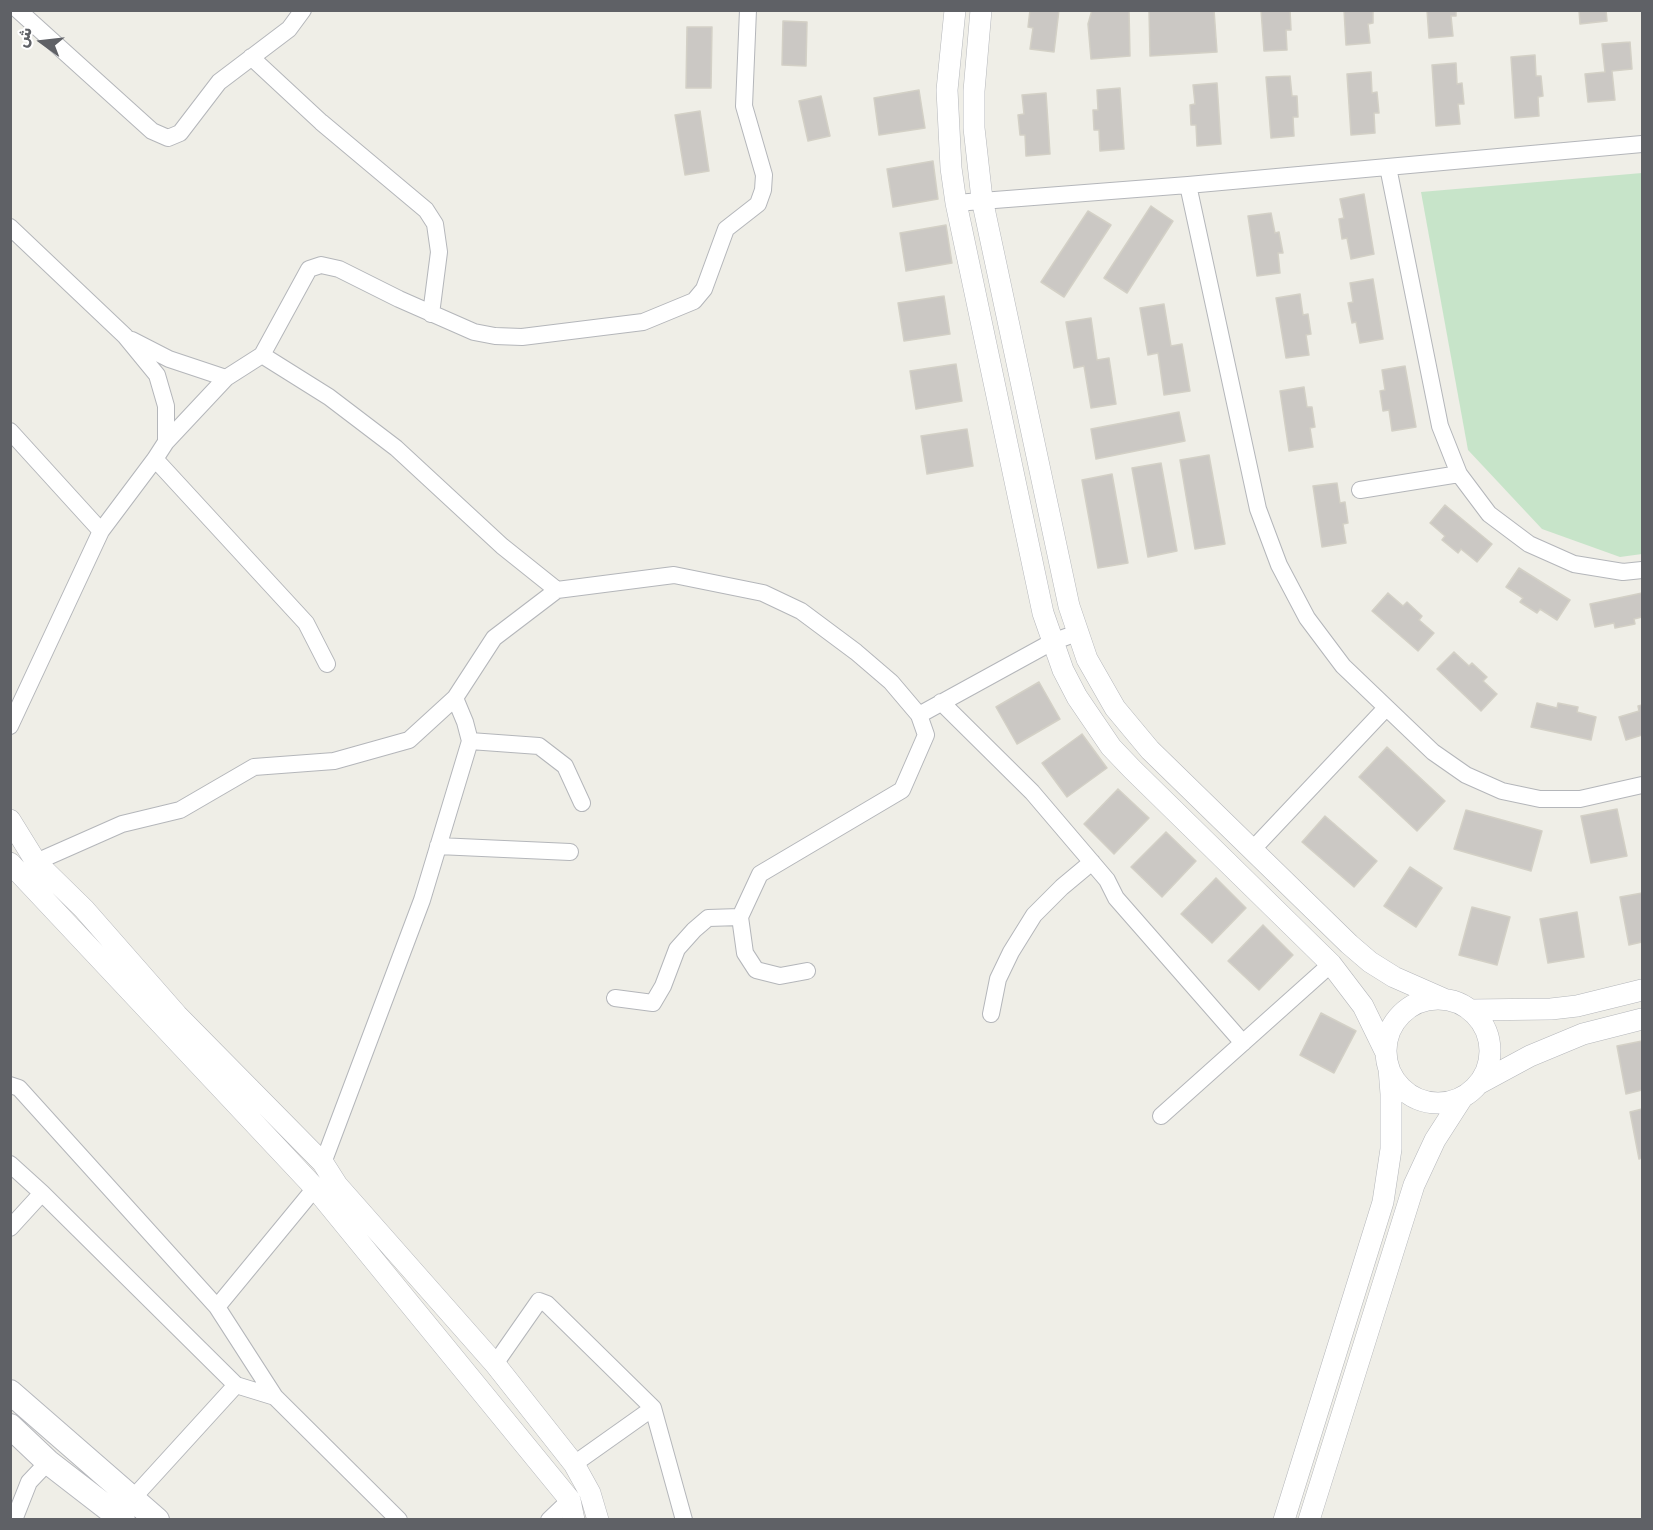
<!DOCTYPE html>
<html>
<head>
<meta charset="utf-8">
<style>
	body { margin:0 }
	#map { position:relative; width:1653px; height:1530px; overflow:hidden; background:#efeee7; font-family:Rubik,"Noto Naskh Arabic",sans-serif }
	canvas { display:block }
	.frame { position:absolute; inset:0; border:12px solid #5f6166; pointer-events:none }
	.north { position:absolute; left:12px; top:12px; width:60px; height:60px; -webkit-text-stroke:4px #fff; paint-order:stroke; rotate:285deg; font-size:16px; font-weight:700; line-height:24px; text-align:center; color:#5f6166 }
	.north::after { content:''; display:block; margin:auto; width:21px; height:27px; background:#5f6166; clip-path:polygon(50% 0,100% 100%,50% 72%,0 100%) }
</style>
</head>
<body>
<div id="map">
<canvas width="1653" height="1530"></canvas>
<div class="frame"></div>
<div class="north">ش</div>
</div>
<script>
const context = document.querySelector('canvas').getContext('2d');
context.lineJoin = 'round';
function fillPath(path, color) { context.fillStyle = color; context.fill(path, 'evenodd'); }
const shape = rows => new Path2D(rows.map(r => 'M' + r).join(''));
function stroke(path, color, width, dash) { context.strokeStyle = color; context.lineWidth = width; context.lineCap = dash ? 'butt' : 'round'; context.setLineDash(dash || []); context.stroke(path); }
const green = shape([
	[1642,173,1642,554,1620,557,1542,529,1468,450,1421,192]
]);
const building = shape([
	[1030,10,1059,10,1054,52,1030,49,1033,28,1028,27,1030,10],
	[1092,10,1129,10,1130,56,1091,59,1088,24,1092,10],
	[1149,10,1214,10,1217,52,1150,56,1149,10],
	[1261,10,1290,10,1291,30,1286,30,1287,50,1264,51,1261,10],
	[1344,10,1373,10,1373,23,1368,24,1370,43,1346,45,1344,10],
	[1427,10,1456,10,1456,16,1451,16,1453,36,1429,38,1427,10],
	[1579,10,1606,10,1607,21,1580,24,1579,10],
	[783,21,807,22,806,66,782,65,783,21],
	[687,27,712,27,711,88,686,88,687,27],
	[1630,42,1632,69,1612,71,1615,100,1588,102,1585,74,1605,72,1602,44,1630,42],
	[1535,55,1536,76,1541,76,1543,96,1538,97,1539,116,1515,118,1511,57,1535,55],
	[1456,63,1457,84,1462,83,1464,104,1458,104,1460,124,1436,126,1432,65,1456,63],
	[1371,72,1372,93,1377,92,1379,113,1374,113,1375,133,1351,135,1347,74,1371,72],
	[1290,76,1292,96,1297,96,1298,117,1293,117,1294,136,1271,138,1266,77,1290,76],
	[1217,83,1221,144,1197,146,1196,125,1191,125,1190,105,1195,104,1193,85,1217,83],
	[1120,88,1124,149,1100,151,1099,130,1094,130,1093,110,1098,110,1097,90,1120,88],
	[919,90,925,128,879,135,874,98,919,90],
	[1046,93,1050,154,1026,156,1025,135,1020,135,1018,115,1024,114,1022,95,1046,93],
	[821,96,830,136,808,141,799,101,821,96],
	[700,111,709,171,685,175,675,115,700,111],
	[933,161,938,199,893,207,887,169,933,161],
	[1364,194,1374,254,1351,259,1347,238,1342,239,1339,219,1344,218,1340,199,1364,194],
	[1151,206,1173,221,1127,293,1104,278,1151,206],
	[1088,211,1111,225,1064,297,1041,282,1088,211],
	[1271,213,1275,233,1279,232,1283,253,1278,253,1280,273,1257,276,1248,216,1271,213],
	[946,225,952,263,906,271,900,233,946,225],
	[1373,279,1383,339,1360,343,1356,322,1352,323,1348,303,1353,302,1350,283,1373,279],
	[1300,294,1303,315,1308,314,1311,334,1306,335,1309,355,1286,358,1276,298,1300,294],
	[944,296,950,334,904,341,898,303,944,296],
	[1164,304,1171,346,1182,344,1190,391,1164,395,1158,353,1148,355,1140,308,1164,304],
	[1091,318,1097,360,1109,358,1116,404,1091,408,1084,366,1074,368,1066,322,1091,318],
	[956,364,962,401,916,409,910,371,956,364],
	[1405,366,1416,427,1392,431,1389,410,1383,411,1380,391,1385,390,1382,370,1405,366],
	[1304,387,1307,407,1312,407,1315,427,1310,428,1313,447,1289,451,1280,391,1304,387],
	[1179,412,1185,441,1096,459,1091,429,1179,412],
	[967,429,973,466,927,474,921,436,967,429],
	[1209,455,1225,544,1195,549,1180,460,1209,455],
	[1161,463,1177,551,1148,557,1132,468,1161,463],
	[1112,474,1128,563,1098,568,1082,480,1112,474],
	[1337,483,1340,503,1345,502,1348,523,1343,524,1346,543,1322,547,1313,486,1337,483],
	[1445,505,1492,544,1477,562,1461,549,1458,553,1442,540,1445,536,1430,523,1445,505],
	[1519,568,1570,600,1557,620,1540,609,1537,613,1520,602,1523,598,1506,587,1519,568],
	[1388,593,1403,606,1407,602,1422,616,1419,620,1434,633,1418,651,1372,611,1388,593],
	[1642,593,1642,617,1634,619,1635,624,1615,628,1614,623,1595,627,1590,604,1642,593],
	[1454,652,1469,666,1472,663,1487,677,1483,681,1497,694,1481,711,1437,669,1454,652],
	[1039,682,1060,719,1017,744,996,707,1039,682],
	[1537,703,1557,708,1558,703,1578,707,1577,712,1596,717,1591,740,1531,727,1537,703],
	[1642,705,1642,735,1626,740,1619,717,1639,711,1638,706,1642,705],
	[1082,734,1107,768,1067,797,1042,763,1082,734],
	[1387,747,1445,801,1417,831,1359,777,1387,747],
	[1118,789,1149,818,1114,854,1084,824,1118,789],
	[1617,809,1627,856,1591,863,1581,816,1617,809],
	[1466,810,1542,831,1531,871,1454,849,1466,810],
	[1325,816,1377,861,1354,887,1302,842,1325,816],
	[1166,832,1196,861,1162,897,1131,867,1166,832],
	[1410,867,1442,888,1416,927,1384,906,1410,867],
	[1216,878,1246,908,1212,943,1181,914,1216,878],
	[1642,893,1642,942,1629,945,1620,897,1642,893],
	[1472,907,1510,917,1497,965,1459,955,1472,907],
	[1577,912,1584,957,1548,963,1540,919,1577,912],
	[1263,925,1293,955,1259,990,1228,961,1263,925],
	[1321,1013,1356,1031,1334,1073,1300,1055,1321,1013],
	[1642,1041,1642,1090,1626,1094,1617,1046,1642,1041],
	[1642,1109,1642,1158,1639,1159,1630,1112,1642,1109]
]);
const minor = shape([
	[18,10,152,131,168,138,180,133,219,82,289,29,303,10],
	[251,57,321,122,426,210,435,224,439,252,431,314],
	[1388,167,1440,426,1459,474,1489,514,1529,544,1574,564,1623,572,1642,570],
	[1188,185,1258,509,1279,565,1307,618,1343,666,1433,752,1466,775,1502,791,1540,799,1580,799,1642,785],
	[956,203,1188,185,1642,144],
	[10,227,125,336,157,375,166,406,166,442],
	[132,340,169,359,226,378],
	[262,355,329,397,396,448,502,546,557,590],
	[10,431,101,531],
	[155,459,306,623,327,664],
	[1360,490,1459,474],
	[941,702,1032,792,1107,880,1116,898,1243,1043],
	[919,715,1052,642,1077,633],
	[10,726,101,531,155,459,166,442,226,378,262,355,309,269,321,265,339,269,399,299,474,332,495,336,522,337,643,322,694,301,704,289,726,229,758,204,763,190,764,175,744,106,748,10],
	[470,741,539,746,565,766,582,803],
	[438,846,570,852],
	[1252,850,1386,708],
	[36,862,122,824,180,810,254,767,334,761,409,740,455,698,494,638,557,590,674,575,763,593,801,611,856,652,891,682,919,715,926,735,902,790,760,874,740,917,708,918,694,930,677,949,663,986,653,1003,615,998],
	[740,917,745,953,756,970,780,976,807,971],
	[991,1014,998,979,1011,952,1034,915,1062,887,1092,862],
	[10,1085,19,1088,217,1307,275,1397],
	[1161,1116,1331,964],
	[323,1163,422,900,470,741,465,722,455,698],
	[10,1164,42,1193,236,1385,275,1397,399,1520],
	[10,1228,42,1193],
	[217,1307,315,1188],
	[495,1364,539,1301,547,1304,653,1408,684,1520],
	[574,1464,653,1408],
	[133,1498,236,1385],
	[14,1520,29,1482,48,1462],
	[549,1520,570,1500]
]);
const tertiary = shape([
	[955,10,947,90,951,168,956,203,1043,613,1063,670,1077,697,1111,747,1132,769,1331,964,1363,1006,1386,1053],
	[981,10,974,91,974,128,982,199,1069,606,1087,659,1115,708,1150,750,1349,944,1370,962,1394,977,1444,999],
	[10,820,36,862,84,909,177,1015,323,1163,337,1185,495,1364,574,1464,590,1493,598,1520],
	[10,863,315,1188,570,1500,574,1520],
	'1386 1051a52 52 0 1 1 104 0a52 52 0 1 1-104 0Z',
	[1471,1010,1551,1009,1577,1006,1642,990],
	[1480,1083,1530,1056,1583,1034,1642,1019],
	[1284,1520,1383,1202,1391,1149,1391,1094,1389,1068],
	[1309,1520,1414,1185,1435,1140,1462,1098]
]);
const secondary = shape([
	[10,1392,157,1520],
	[10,1426,48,1462,123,1520]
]);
fillPath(green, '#c7e4c9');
fillPath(building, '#cbc8c4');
stroke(building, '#d3d0c6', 1.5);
stroke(minor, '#b4b6ba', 18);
stroke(tertiary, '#b4b6ba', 22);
stroke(secondary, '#b6b8bd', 26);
stroke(minor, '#fff', 16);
stroke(tertiary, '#fff', 21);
stroke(secondary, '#fff', 24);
</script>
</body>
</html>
